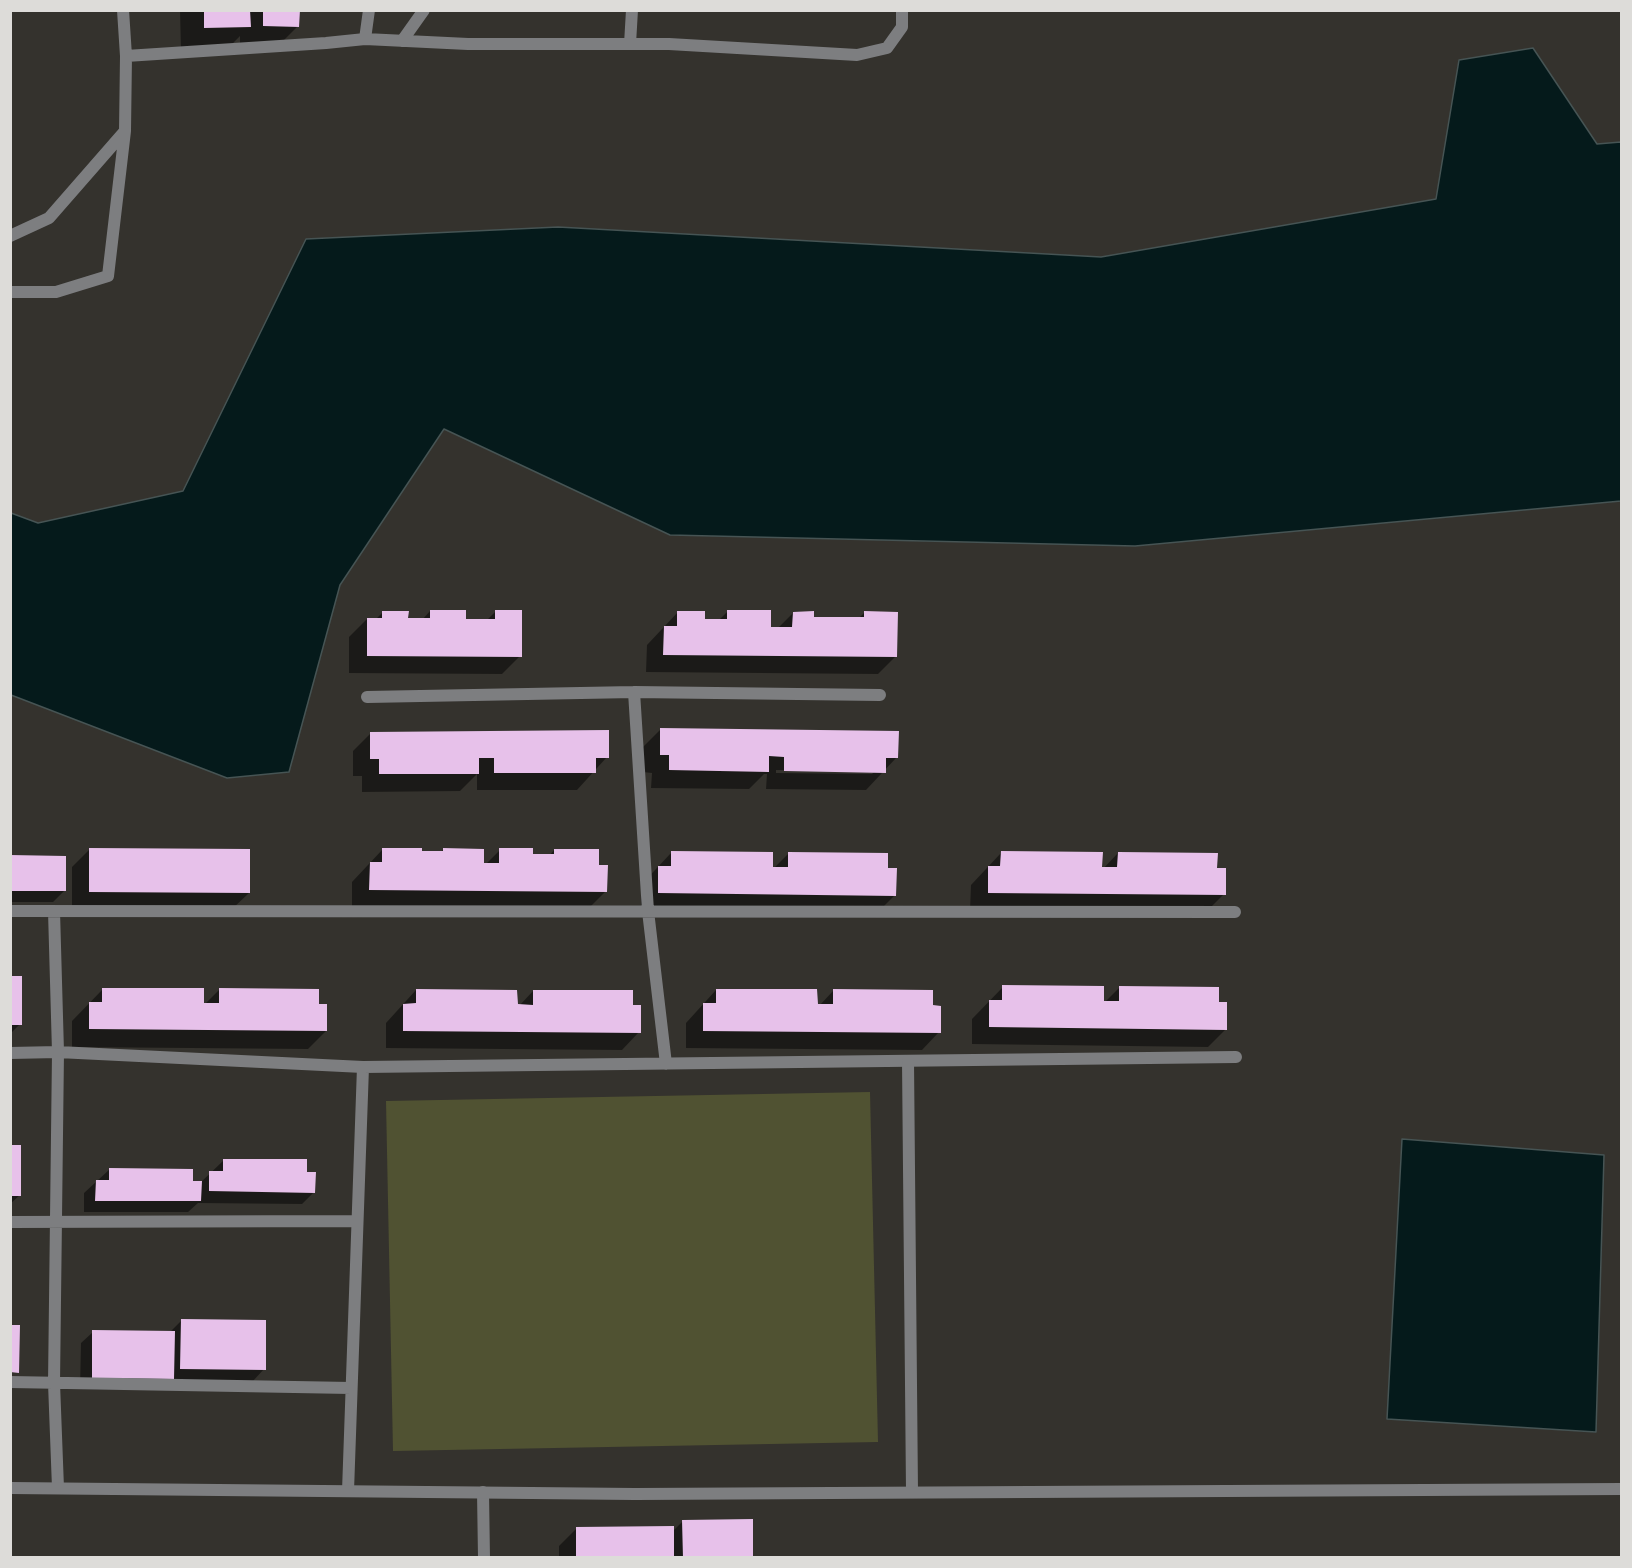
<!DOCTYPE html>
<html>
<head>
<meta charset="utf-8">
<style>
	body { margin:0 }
	#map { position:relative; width:1632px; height:1568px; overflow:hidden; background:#34322d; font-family:Georgia,serif }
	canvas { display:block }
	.frame { position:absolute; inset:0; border:12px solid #dddcd9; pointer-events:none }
</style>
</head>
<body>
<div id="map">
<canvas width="1632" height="1568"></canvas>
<div class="frame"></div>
</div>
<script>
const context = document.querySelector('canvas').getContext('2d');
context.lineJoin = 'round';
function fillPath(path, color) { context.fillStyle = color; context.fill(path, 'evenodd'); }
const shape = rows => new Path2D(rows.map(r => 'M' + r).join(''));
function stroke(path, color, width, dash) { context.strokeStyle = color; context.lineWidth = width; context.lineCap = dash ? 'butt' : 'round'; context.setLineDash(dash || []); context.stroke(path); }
const green = shape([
	[870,1092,878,1442,393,1451,386,1101]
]);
const water = shape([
	[1533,48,1597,144,1621,142,1621,501,1135,546,670,535,444,429,340,585,289,772,227,778,11,695,11,513,38,523,183,491,306,239,558,227,1101,257,1436,199,1459,60,1533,48],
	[1402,1139,1604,1155,1596,1432,1387,1419,1402,1139]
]);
const shadow = shape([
	[180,10,298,10,298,26,274,50,240,49,240,36,226,50,181,51],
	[430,611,464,620,487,620,496,611,520,656,502,674,349,673,349,637,367,619,376,619,383,612,407,620,422,620],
	[728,611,769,628,778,628,793,613,813,619,858,619,864,613,896,656,878,674,646,672,647,645,678,612,704,620,719,620],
	[661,729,897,757,866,790,766,789,767,774,764,774,749,789,651,788,652,773,643,772,643,747],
	[776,770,875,771,872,774,776,773],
	[371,733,607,757,577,790,477,790,477,774,460,791,362,792,362,776,353,776,353,751],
	[90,849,249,893,231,910,72,909,72,867],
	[383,849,440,853,443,850,483,865,485,865,500,850,531,855,549,856,554,850,597,866,606,891,588,909,352,907,352,882],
	[671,853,771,868,774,868,789,853,895,895,877,913,641,910,641,885],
	[1001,853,1101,871,1118,853,1216,870,1224,894,1206,912,970,910,971,885],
	[10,857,65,890,53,902,10,902],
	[10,978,20,1024,10,1034],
	[1003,987,1102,1005,1120,987,1217,1004,1226,1029,1208,1047,972,1044,972,1019],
	[103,989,202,1004,205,1004,220,989,326,1031,308,1049,72,1047,72,1021],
	[416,990,516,1006,519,1006,533,991,631,1007,639,1032,622,1050,386,1048,386,1023],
	[716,990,816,1006,819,1006,833,991,931,1007,939,1032,922,1050,686,1048,686,1023],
	[10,1147,20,1195,10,1204],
	[223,1161,305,1173,314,1192,302,1204,198,1203,188,1212,84,1212,84,1193,110,1169,200,1183],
	[181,1321,264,1369,253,1381,161,1390,80,1389,81,1343,93,1332,170,1332],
	[683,1521,752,1558,559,1558,559,1546,577,1528,672,1532]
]);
const building = shape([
	[204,10,250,10,251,27,204,28],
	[263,10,300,10,299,27,263,26],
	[430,610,466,610,466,619,495,619,495,610,522,610,522,657,367,656,367,618,382,618,382,611,409,611,408,618,430,618],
	[727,610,771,610,771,627,792,627,793,612,814,611,814,617,864,617,864,611,898,612,897,657,663,655,664,626,677,626,677,611,705,611,705,619,727,619],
	[660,728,899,731,898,758,886,758,886,773,784,771,784,757,769,756,769,772,669,770,669,755,660,755],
	[609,730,609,758,596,758,596,773,494,773,494,758,479,758,479,774,379,774,379,759,370,759,370,732],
	[89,848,250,849,250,893,89,892],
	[382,848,422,848,422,851,443,851,443,848,484,849,484,863,499,863,499,848,533,848,533,854,554,854,554,849,599,849,599,865,608,865,607,892,369,890,370,862,382,862],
	[671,851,773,852,773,867,788,867,788,852,888,853,888,868,897,868,896,896,658,893,658,866,671,866],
	[1001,851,1103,852,1102,867,1117,867,1118,852,1218,853,1217,868,1226,868,1226,895,988,893,988,866,1000,866],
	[10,855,66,856,66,891,10,891],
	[10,976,22,976,22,1025,10,1025],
	[1002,985,1104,986,1104,1001,1119,1001,1119,986,1219,987,1219,1002,1227,1002,1227,1030,989,1027,989,1000,1002,1000],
	[102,988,204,988,204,1003,219,1003,219,988,319,989,319,1004,327,1004,327,1031,89,1029,89,1002,102,1002],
	[416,989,517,990,518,1004,533,1005,533,990,633,990,633,1005,641,1005,641,1033,403,1031,403,1004,416,1003],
	[716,989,817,989,818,1004,833,1004,833,989,933,990,933,1005,941,1006,941,1033,703,1031,703,1003,716,1003],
	[10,1145,21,1145,21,1196,10,1196],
	[223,1159,307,1159,307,1172,316,1172,315,1193,209,1191,209,1171,223,1171],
	[109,1168,193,1169,193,1181,202,1181,201,1201,95,1201,96,1180,109,1180],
	[181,1319,266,1320,266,1370,180,1369],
	[10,1325,20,1325,19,1373,10,1372],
	[92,1330,175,1331,174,1379,92,1378],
	[753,1519,753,1558,683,1558,682,1520],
	[674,1526,674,1558,576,1558,576,1527]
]);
const service = shape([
	[365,39,468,44,669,44,857,55,887,48,902,27,902,10],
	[402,41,424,10],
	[630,44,632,10],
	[126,56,326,43,365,39,369,10],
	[10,236,49,218,125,131],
	[10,292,56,292,108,276,125,131,126,56,123,10],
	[634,692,648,911,666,1064],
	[367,697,634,692,880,695],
	[10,911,1235,912],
	[54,911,58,1052,54,1383,58,1488],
	[10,1053,58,1052,363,1067,1236,1057],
	[10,1222,357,1221],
	[10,1382,351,1388],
	[348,1491,363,1067],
	[483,1492,484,1558]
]);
const minor = shape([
	[908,1061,912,1492]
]);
const tertiary = shape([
	[10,1488,635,1494,1622,1489]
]);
fillPath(green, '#505232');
fillPath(water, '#051a1b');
stroke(water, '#465454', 1.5);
fillPath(shadow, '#0007');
fillPath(building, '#e7c1ea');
stroke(service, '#7d7e80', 12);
stroke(minor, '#7d7e80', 12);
stroke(tertiary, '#7d7e80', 12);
</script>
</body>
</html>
